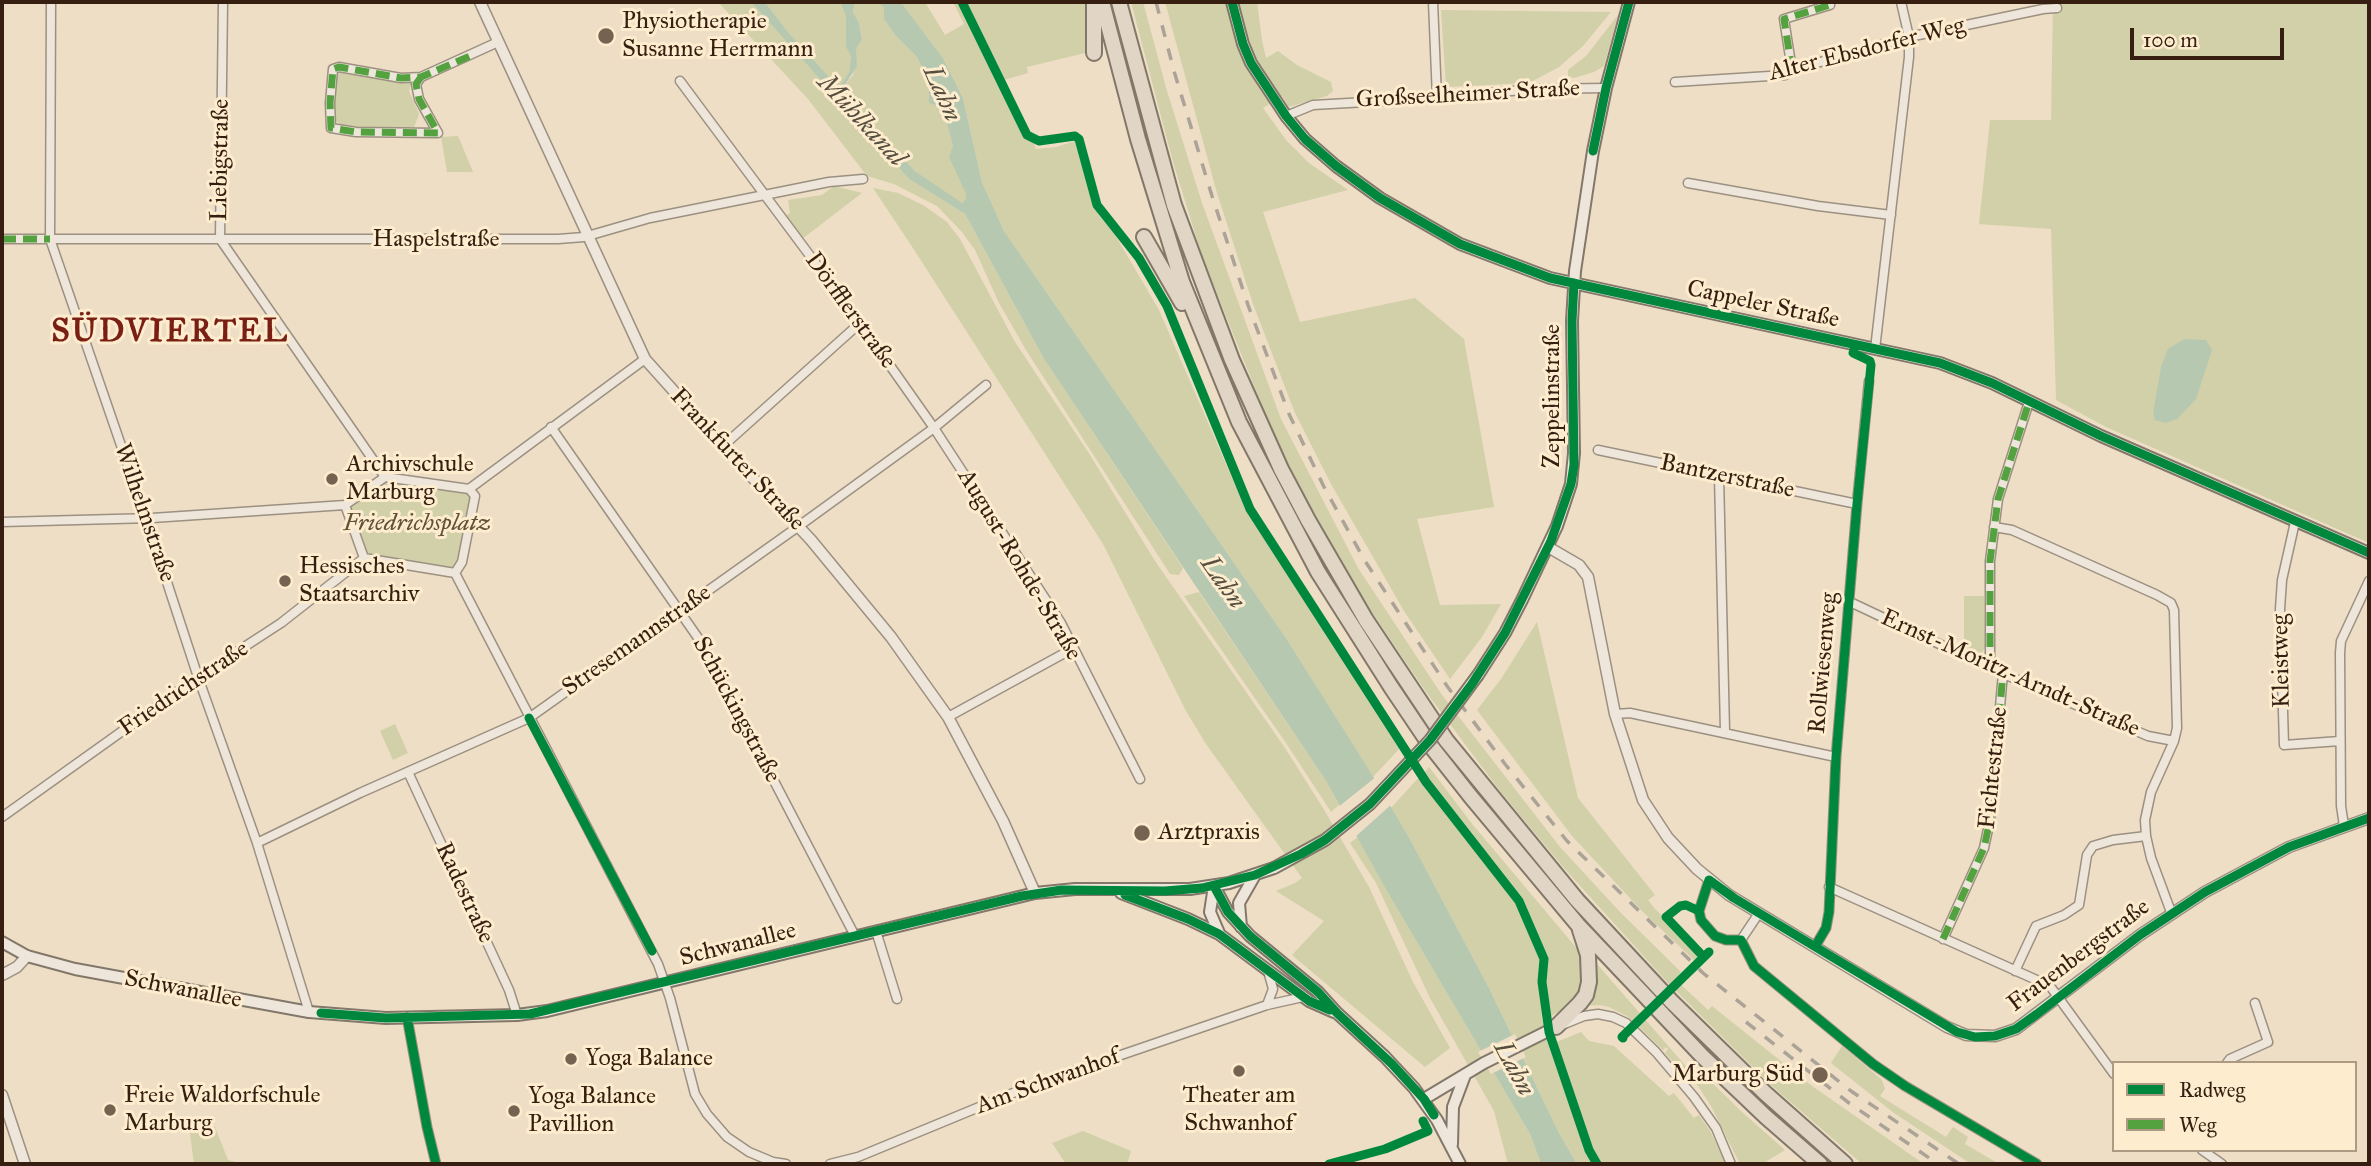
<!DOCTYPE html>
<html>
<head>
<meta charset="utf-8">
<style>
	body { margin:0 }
	#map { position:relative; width:2371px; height:1166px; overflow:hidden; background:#eddec5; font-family:"IM FELL Great Primer",serif }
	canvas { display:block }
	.frame { position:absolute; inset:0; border:4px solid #361f11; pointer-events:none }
	.legend { position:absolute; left:2112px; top:1061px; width:245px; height:91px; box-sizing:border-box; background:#feecce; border:2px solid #ae9a82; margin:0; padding:9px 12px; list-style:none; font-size:21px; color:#361f11 }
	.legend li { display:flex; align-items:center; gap:14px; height:35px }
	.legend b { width:35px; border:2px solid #ae9a82 }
	.scale { position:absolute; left:2130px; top:28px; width:154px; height:32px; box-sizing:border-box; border:4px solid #361f11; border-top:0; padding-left:9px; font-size:21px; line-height:24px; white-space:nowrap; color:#361f11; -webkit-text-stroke:5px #feecce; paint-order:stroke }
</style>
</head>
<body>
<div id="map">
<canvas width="2371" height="1166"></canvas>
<div class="frame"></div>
<ul class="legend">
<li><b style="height:9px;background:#00873e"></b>Radweg</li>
<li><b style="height:9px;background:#53a23f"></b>Weg</li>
</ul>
<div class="scale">100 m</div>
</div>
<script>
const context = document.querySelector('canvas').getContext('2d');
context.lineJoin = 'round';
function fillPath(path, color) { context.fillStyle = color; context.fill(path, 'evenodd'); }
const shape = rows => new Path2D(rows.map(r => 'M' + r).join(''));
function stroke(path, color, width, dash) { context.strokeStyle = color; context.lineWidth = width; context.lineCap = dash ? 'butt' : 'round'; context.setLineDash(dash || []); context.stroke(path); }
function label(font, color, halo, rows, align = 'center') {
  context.font = font + ' "IM FELL Great Primer",serif'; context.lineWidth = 6; context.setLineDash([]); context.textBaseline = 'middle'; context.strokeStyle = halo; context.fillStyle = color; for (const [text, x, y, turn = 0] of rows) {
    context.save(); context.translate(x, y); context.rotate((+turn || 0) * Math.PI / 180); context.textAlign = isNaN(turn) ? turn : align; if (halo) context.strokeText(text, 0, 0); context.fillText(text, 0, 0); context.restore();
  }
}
const green = shape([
	[718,2,751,2,909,179,965,214,1044,359,1183,568,1179,575,1170,574,1026,350,999,303,975,250,962,232,937,206,894,184,867,176,808,99],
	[765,2,840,2,846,17,846,47,851,57,849,72,839,89,788,32],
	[855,2,878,2,884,6,884,19,895,35,916,56,928,78,929,103,943,109,966,194,966,200,961,203,915,171,841,90,853,75,856,49,862,40,859,23,853,12],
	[901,2,925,2,945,35,964,24,953,2,960,2,1024,133,1034,143,1036,149,1056,147,1075,141,1091,200,1100,217,1114,233,1159,310,1246,510,1399,749,1373,777,1286,638,1004,231,982,182,963,98,943,58],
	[964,2,1085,2,1089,33,1085,53,1027,67,1028,73,1004,80],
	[1131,2,1143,2,1167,91,1202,203,1281,419,1358,568,1442,695,1560,847,1621,913,1681,972,1675,979,1708,1010,1712,1006,1812,1086,1924,1164,1862,1164,1772,1086,1668,983,1563,867,1500,791,1426,692,1365,602,1313,512,1272,431,1202,256,1173,162],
	[1165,2,1257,2,1262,40,1266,58,1278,51,1297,65,1331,82,1333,91,1327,96,1288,107,1282,96,1263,108,1286,140,1309,163,1348,190,1263,212,1300,322,1415,298,1464,339,1494,507,1417,519,1440,605,1501,604,1482,637,1450,679,1404,611,1331,484,1295,413,1253,304,1217,193],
	[2047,2,2369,2,2369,543,2106,427,2056,400,2051,229,1979,224,1990,120,2051,120,2053,3,2047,4],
	[1441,10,1611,12,1583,46,1559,67,1529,83,1446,87],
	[1618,15,1604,66,1594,72,1574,78,1568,76,1568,70,1586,56],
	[341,69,397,82,412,80,409,91,419,114,413,130,347,129,335,120,333,105,335,77],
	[458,136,473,172,447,172,441,137],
	[834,186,862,193,802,239,785,216,790,213,788,200,822,195],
	[873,188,898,193,923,205,947,222,960,239,1015,342,1090,455,1155,561,1285,748,1323,808,1369,887,1413,982,1450,1048,1425,1067,1292,955,1324,921,1276,891,1295,883,1302,878,1206,744,1186,711,1103,544,911,245],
	[386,479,468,492,473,497,460,561,456,570,366,555,347,506],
	[1199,592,1326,781,1339,805,1331,812,1286,743,1184,596],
	[1964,596,1984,596,1985,648,1981,654,1964,647],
	[1537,622,1578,798,1655,895,1648,900,1655,909,1702,953,1694,960,1642,911,1572,836,1477,710,1501,679],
	[395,724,408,753,393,760,380,731],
	[1429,767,1473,825,1579,951,1584,968,1582,986,1576,997,1563,1010,1547,1018,1545,967,1548,963,1521,900,1428,780,1424,773],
	[1420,776,1516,903,1539,958,1542,1020,1585,1149,1592,1164,1577,1164,1559,1133,1489,988,1411,841,1391,808],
	[1358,837,1388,893,1530,1134,1541,1164,1508,1164,1494,1111,1430,998,1376,883,1350,843],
	[1597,964,1690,1071,1687,1077,1665,1053,1668,1049,1666,1047,1663,1050,1627,1016,1609,1007,1599,1005,1584,1006],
	[1581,1032,1589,1041,1614,1046,1669,1096,1674,1093,1694,1118,1699,1115,1710,1131,1727,1164,1601,1164,1593,1150,1554,1043],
	[1842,1046,1882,1080,1885,1089,1880,1096,1946,1137,1953,1127,1968,1137,1965,1144,1999,1164,1966,1164,1968,1162,1894,1113,1831,1063],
	[1703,1074,1742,1112,1785,1150,1762,1164,1740,1164,1711,1106,1696,1083],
	[189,1126,215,1127,228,1160,244,1164,194,1164],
	[1083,1131,1131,1151,1127,1164,1066,1164,1052,1143]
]);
const water = shape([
	[751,2,765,2,788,32,839,88,849,72,851,57,846,47,846,17,840,2,855,2,853,12,859,23,862,40,856,49,857,66,841,91,915,171,962,203,966,199,966,194,949,157,953,146,943,109,929,103,928,78,916,56,895,35,884,19,884,7,878,2,901,2,943,58,963,98,982,182,1004,231,1286,638,1371,773,1411,841,1489,988,1559,1133,1577,1164,1541,1164,1530,1134,1388,893,1326,781,1044,359,965,214,909,179],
	[2184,339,2206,340,2212,350,2196,399,2177,419,2166,423,2155,420,2153,413,2161,367,2168,349]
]);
const pier = shape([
	[1377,776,1392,804,1354,838,1337,808],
	[1515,1034,1526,1057,1491,1074,1478,1052]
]);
const minor = shape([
	[51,2,50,239,146,518,198,677,257,843,309,1012],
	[223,2,220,239,385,477],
	[1433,2,1437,98],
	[1792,70,1784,19,1830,5],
	[421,77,416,84,419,99,438,133,356,132,331,128,330,103,333,69,339,67,401,78,421,77,498,42],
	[680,81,860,323,934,428,1061,623,1140,779],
	[1675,82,1785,75,1792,70,1909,37,2043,9,2057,8],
	[1286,116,1313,105,1437,98,1533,89,1606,88],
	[1688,183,1818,206,1891,215],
	[2,239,558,239,584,237,650,218,829,182,863,179],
	[1875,349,1909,57,1909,37,1901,2],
	[551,427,703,645,855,936],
	[723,446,860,323],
	[1598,450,1857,504],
	[1719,476,1725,731],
	[469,489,645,359],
	[345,505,385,477,469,489,475,496,462,562,455,573],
	[345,505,364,558,455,573],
	[2,522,152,518,345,505],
	[2295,522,2282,580,2280,609,2284,745,2340,741],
	[1994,527,2012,530,2157,595,2171,603,2174,610,2177,728,2174,741,2151,792,2145,820,2146,836,2151,858,2171,912],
	[455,573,658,964,670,998,695,1094,707,1114,727,1137,749,1152,773,1162,786,1164],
	[1848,601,1990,668,2148,736,2174,741],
	[1990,668,1990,561,1998,499,2029,402],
	[1615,714,1630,713,1836,757],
	[948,717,1072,649],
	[408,772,509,990,517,1015],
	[2,817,198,677,281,623,364,558],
	[2344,826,2341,806,2340,653,2341,641,2369,581],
	[257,843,360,793,529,718,799,526,934,428,986,385],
	[1709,880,1699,911,1701,920,1715,936,1726,940,1741,940],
	[1829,887,2050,986,2114,1074],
	[876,931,897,999],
	[1943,939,1984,848,1990,820,2003,673],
	[1741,940,1754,966,1873,1064,1905,1086,2037,1164],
	[1741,940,1759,913],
	[1816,945,1826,928,1829,912,1836,757,1857,504,1869,381],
	[2015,971,2036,926,2064,915,2079,905,2087,855,2093,846,2113,840,2146,836],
	[1267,1005,1273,989,1268,971],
	[407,1017,427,1127,436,1164],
	[1562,1025,1584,1016,1598,1014,1613,1017,1626,1023,1656,1052,1694,1097,1716,1128,1731,1164],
	[2227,1063,2230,1059,2268,1042,2255,1003],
	[2202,1150,2222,1164],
	[830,1164,858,1157,1018,1091,1086,1067,1267,1005,1303,997]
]);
const tertiary = shape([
	[480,2,645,359,723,446,811,540,891,637,948,717,1003,821,1035,893],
	[1548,547,1579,565,1588,577,1615,714,1643,800,1668,838,1697,869,1729,895,1947,1027,1966,1035,1995,1036,2016,1029,2140,935,2205,892,2289,847,2369,818],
	[2,975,17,967,27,956],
	[2,1095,25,1164]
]);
const secondary = shape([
	[1232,2,1243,44,1251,63,1286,116,1305,139,1336,166,1380,198,1460,244,1550,278,1940,363,1992,383,2101,436,2369,553],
	[1478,675,1505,633,1522,600,1557,526,1571,484,1574,453,1572,321,1575,271,1593,151,1606,88,1629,2],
	[1214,886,1228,912,1250,936,1318,992,1337,1013,1385,1057,1414,1088,1437,1120,1460,1164],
	[1214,886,1210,912,1219,933],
	[1121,893,1188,919,1219,934,1309,1001,1334,1012],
	[1241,927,1239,903,1255,875],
	[2,942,27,956,75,969,309,1012,386,1018,517,1015,547,1011,1035,893,1075,889,1190,889,1229,883,1274,868],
	[1424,1099,1484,1063,1556,1027],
	[1452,1144,1453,1107,1465,1075]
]);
const trunk = shape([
	[1102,2,1138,139,1182,282,1239,422,1318,572,1391,687,1430,745,1471,797,1578,925,1702,1056,1766,1117,1820,1164],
	[1119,2,1174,205,1232,360,1281,469,1308,520,1366,620,1446,740,1577,900,1671,1001,1765,1093,1845,1164],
	[1094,53,1094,2],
	[1144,237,1182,303],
	[1556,1027,1580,1003,1586,995,1589,982,1588,955,1580,930]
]);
const rail = shape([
	[1156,2,1174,71,1212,196,1248,305,1289,414,1324,487,1365,561,1447,686,1505,764,1567,841,1703,973,1851,1091,1959,1164],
	[1746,1022,1849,1103,1938,1164]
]);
const secondaryBridge = shape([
	[1274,868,1325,840,1370,804,1430,740,1478,675]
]);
const quiet = shape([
	[1792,70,1784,19,1830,5],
	[421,77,416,84,419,99,438,133,356,132,331,128,330,103,333,69,339,67,401,78,421,77,470,56],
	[2,239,50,239],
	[1990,668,1990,561,1998,499,2029,402],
	[1943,939,1984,848,1990,820,2003,673]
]);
const cycleway = shape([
	[962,2,1027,135,1039,141,1075,136,1079,139,1097,205,1139,258,1167,306,1250,509,1426,782,1519,901,1544,959,1542,982,1549,1032,1589,1150,1597,1164],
	[1232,2,1243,44,1251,63,1286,116,1305,139,1336,166,1380,198,1460,244,1550,278,1940,363,1992,383,2101,436,2369,553],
	[1593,151,1606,88,1629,2],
	[529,718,652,951],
	[1214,886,1228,912,1250,936,1318,992,1337,1013,1392,1064,1424,1099,1434,1115],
	[1125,895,1188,919,1219,934,1309,1001,1330,1010],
	[1699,911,1686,905,1680,906,1666,917,1700,953],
	[1741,940,1726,940,1715,936,1701,920,1699,911,1709,880,1734,898,1957,1032,1975,1037,1995,1036,2016,1029,2037,1014,2140,935,2205,892,2289,847,2369,818],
	[1741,940,1754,966,1873,1064,1905,1086,2037,1164],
	[1816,945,1826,928,1829,912,1836,757,1857,504,1871,365,1870,361,1853,353,1855,345],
	[321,1013,386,1018,530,1014,1022,896,1062,890,1165,891,1202,888,1255,875,1301,854,1325,840,1370,804,1430,740,1472,684,1505,633,1551,541,1571,484,1574,465,1572,321,1574,283],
	[407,1017,427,1127,436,1164],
	[1623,1038,1622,1037,1709,952],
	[1329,1164,1385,1149,1428,1131,1423,1121]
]);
const markers = [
	[606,36,9,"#766250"],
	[332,479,7,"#766250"],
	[285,581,7,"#766250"],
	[1142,833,9,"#766250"],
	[571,1059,7,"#766250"],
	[1239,1071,7,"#766250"],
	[1820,1075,9,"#766250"],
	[110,1110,7,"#766250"],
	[514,1111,7,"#766250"]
];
const poiNames = [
	["Physiotherapie",622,22],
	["Susanne Herrmann",622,50],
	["Archivschule",346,465],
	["Marburg",346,493],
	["Hessisches",299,567],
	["Staatsarchiv",299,595],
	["Arztpraxis",1158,833],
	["Yoga Balance",585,1059],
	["Marburg Süd",1804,1075,"right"],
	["Freie Waldorfschule",124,1096],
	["Marburg",124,1124],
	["Theater am",1239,1096,"center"],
	["Schwanhof",1239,1124,"center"],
	["Yoga Balance",528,1097],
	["Pavillion",528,1125]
];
const streetNames = [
	["Alter Ebsdorfer Weg",1867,50,-14],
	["Großseelheimer Straße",1468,95,-3],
	["Liebigstraße",221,160,-89],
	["Haspelstraße",436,240],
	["Cappeler Straße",1763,305,12],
	["Dörfflerstraße",850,311,54],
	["Zeppelinstraße",1553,396,-90],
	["Frankfurter Straße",737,460,47],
	["Bantzerstraße",1727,477,12],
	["Wilhelmstraße",144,513,71],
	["August-Rohde-Straße",1019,565,59],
	["Stresemannstraße",637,641,-35],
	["Kleistweg",2282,661,-91],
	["Rollwiesenweg",1824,663,-85],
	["Ernst-Moritz-Arndt-Straße",2010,674,24],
	["Friedrichstraße",184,689,-34],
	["Schückingstraße",736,710,62],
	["Fichtestraße",1994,768,-84],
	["Radestraße",464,893,65],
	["Schwanallee",738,945,-14],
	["Frauenbergstraße",2079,956,-37],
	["Schwanallee",183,990,11],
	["Am Schwanhof",1048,1082,-20]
];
const parkNames = [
	["Friedrichsplatz",417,524]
];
const waterNames = [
	["Lahn",941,94,66],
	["Mühlkanal",861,121,47],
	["Lahn",1222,583,55],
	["Lahn",1513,1069,62]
];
const districtNames = [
	["SÜDVIERTEL",170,333]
];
fillPath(green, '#d1d0a8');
fillPath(water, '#b7c8b1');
fillPath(pier, '#eddec5');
stroke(minor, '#9c9081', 11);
stroke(tertiary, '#9c9081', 13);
stroke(secondary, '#827769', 14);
stroke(trunk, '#827769', 18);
stroke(minor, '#eee6da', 8);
stroke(tertiary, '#eee6da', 10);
stroke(secondary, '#eee6da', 10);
stroke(trunk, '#e1d6c5', 14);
stroke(rail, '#aca398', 3.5, [12, 12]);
stroke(secondaryBridge, '#827769', 14, []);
stroke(secondaryBridge, '#eee6da', 10);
stroke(quiet, '#53a23f', 7, [14, 7]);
stroke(cycleway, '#00873e', 9);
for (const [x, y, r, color] of markers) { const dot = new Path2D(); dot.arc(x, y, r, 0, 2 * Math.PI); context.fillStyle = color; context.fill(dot); stroke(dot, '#feecce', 2.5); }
label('24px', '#361f11', '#feecce', poiNames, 'left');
label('24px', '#361f11', '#feecce', streetNames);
label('italic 24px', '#5e5137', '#feecce', parkNames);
label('italic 26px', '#564f3f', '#feecce', waterNames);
context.letterSpacing = '2px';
label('bold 32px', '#7a1f14', '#feecce', districtNames);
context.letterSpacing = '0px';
</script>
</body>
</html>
